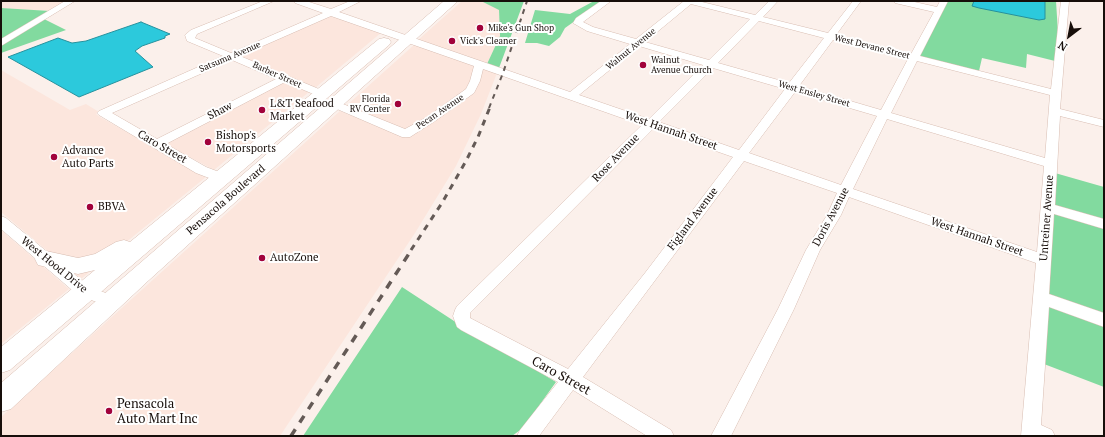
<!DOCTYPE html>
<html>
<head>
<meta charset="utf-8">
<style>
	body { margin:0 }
	#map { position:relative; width:1105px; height:437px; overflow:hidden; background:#fbf0eb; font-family:"PT Serif",serif }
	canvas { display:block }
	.frame { position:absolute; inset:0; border:2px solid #170e0a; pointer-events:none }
	.north { position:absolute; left:1049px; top:16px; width:40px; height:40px; -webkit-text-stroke:3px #fff; paint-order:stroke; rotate:212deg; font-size:11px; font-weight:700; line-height:16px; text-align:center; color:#170e0a }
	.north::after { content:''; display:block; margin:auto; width:14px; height:18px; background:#170e0a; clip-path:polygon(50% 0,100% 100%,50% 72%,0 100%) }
</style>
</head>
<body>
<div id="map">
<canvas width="1105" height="437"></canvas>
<div class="frame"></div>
<div class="north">N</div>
</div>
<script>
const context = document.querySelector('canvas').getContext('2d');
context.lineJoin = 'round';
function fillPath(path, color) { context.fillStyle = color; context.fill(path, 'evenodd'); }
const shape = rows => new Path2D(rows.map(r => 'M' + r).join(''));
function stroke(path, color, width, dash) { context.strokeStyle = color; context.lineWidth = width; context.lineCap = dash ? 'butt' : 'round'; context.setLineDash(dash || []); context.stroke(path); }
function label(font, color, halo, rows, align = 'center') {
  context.font = font + ' "PT Serif",serif'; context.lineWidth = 4; context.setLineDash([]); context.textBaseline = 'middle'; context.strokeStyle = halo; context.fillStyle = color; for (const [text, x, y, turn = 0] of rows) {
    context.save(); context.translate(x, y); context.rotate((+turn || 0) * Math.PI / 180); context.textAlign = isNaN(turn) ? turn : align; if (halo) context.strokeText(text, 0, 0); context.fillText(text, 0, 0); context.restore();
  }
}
const built = shape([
	[1,1,68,1,50,11,1,8],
	[462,1,481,1,499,9,500,36,487,64,418,40],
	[331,14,382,32,315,88,239,55],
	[415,44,475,65,471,81,464,92,407,131,346,106],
	[482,68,497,73,481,114,456,166,415,233,280,436,1,436,1,417,340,111,406,138,434,120,471,94],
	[1,70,70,110,86,104,99,112,96,114,100,117,206,177,81,279,1,212],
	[283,82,309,92,214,170,164,143],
	[1,230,69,289,1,344]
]);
const green = shape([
	[481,1,524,1,499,68,487,64,500,36,499,10],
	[594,1,603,1,565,28,560,37,549,46,537,43,525,43,535,10,570,14],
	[948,1,1056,1,1058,33,1055,61,1027,54,1026,68,982,58,979,71,919,56],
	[1,8,50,11,1,40],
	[44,19,66,30,1,53,1,45],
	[1055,173,1104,187,1104,221,1053,205],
	[1053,212,1104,228,1104,316,1049,296],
	[402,287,454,321,556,382,523,428,512,436,303,436],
	[1048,305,1104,325,1104,387,1044,364]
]);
const water = shape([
	[974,1,1045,1,1045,19,1039,20,979,8,972,6,974,1],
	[141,22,170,34,165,36,165,38,142,46,135,51,153,67,79,97,8,57,58,38,72,43,86,41,141,22]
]);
const minor = shape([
	[65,1,75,1,1,46,1,39,65,1],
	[263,1,274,1,197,34,195,38,231,53,323,13,295,3,294,1,306,1,331,9,350,1,361,1,339,12,570,92,630,44,587,31,573,23,576,18,601,1,611,1,583,22,593,27,636,39,684,1,698,1,755,15,769,1,778,1,763,17,828,33,853,1,861,1,836,35,911,54,934,12,895,3,894,1,910,1,937,7,940,1,948,1,920,56,1051,89,1061,1,1069,1,1060,109,1104,120,1104,127,1060,116,1055,205,1104,219,1104,229,1054,214,1049,294,1104,313,1104,327,1049,307,1041,425,1052,430,1055,436,1021,436,1036,263,849,197,841,215,820,250,794,309,731,436,711,436,778,309,806,250,827,215,837,193,744,161,583,377,671,430,674,436,647,436,573,390,539,436,517,436,520,430,558,382,461,330,457,327,453,316,455,310,457,306,642,125,483,69,480,81,474,93,435,121,410,137,402,137,330,106,328,104,330,102,338,102,405,129,427,117,466,89,470,81,474,66,331,16,240,56,326,92,327,94,326,96,318,96,285,82,166,144,206,167,227,175,228,178,227,181,217,181,196,173,99,115,97,113,99,111,223,56,187,41,185,35,191,30,263,1],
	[691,4,750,19,709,60,645,42,691,4],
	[759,21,824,38,789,83,718,63,759,21],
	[833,40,908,59,881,110,799,86,833,40],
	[639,46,703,65,649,119,579,95,639,46],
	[232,60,276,79,157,139,112,113,232,60],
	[917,61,1050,95,1045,158,891,113,917,61],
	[713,68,785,89,739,150,659,122,713,68],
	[795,92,877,116,841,185,749,153,795,92],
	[887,119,1044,166,1037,252,853,189,887,119],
	[653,129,733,157,645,273,568,369,470,318,470,313,653,129],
	[1,216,6,218,91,288,118,297,120,301,118,305,112,307,79,296,1,229,1,216]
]);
const highway = shape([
	[444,1,458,1,148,281,11,409,1,412,1,383,444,1],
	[384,38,389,39,391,42,389,45,10,370,1,373,1,347,95,270,78,274,38,265,35,259,38,253,46,251,78,258,95,254,116,242,124,240,130,242,379,39,384,38]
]);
const railFar2 = shape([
	[489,108,503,73,527,1]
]);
const railFar1 = shape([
	[411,250,442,203,466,161,478,137,490,107]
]);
const rail = shape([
	[291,436,412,249]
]);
const markers = [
	[480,28,4,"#a1023b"],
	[452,41,4,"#a1023b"],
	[643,65,4,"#a1023b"],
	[398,104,4,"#a1023b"],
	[262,110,4,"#a1023b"],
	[208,142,4,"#a1023b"],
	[54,157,4,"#a1023b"],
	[90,207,4,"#a1023b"],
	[262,258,4,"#a1023b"],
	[109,411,4,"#a1023b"]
];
const farPoinames = [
	["Mike's Gun Shop",488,28],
	["Vick's Cleaner",460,41],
	["Walnut",651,60],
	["Avenue Church",651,70],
	["Florida",390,99,"right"],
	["RV Center",390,109,"right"]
];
const farStreetnames = [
	["West Devane Street",872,47,14],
	["Walnut Avenue",631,49,-39],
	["Satsuma Avenue",230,57,-23],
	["Barber Street",277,75,24],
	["West Ensley Street",814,94,16],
	["Pecan Avenue",440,112,-34]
];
const poiNames = [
	["L&T Seafood",270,104],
	["Market",270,117],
	["Bishop's",216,136],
	["Motorsports",216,149],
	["Advance",62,151],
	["Auto Parts",62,164],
	["BBVA",98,207],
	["AutoZone",270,258]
];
const streetNames = [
	["Shaw",220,111,-27],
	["West Hannah Street",671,131,19],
	["Caro Street",162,147,30],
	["Rose Avenue",616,158,-46],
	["Pensacola Boulevard",226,200,-41],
	["Doris Avenue",831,217,-62],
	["Untreiner Avenue",1047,218,-86],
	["Figland Avenue",693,219,-53],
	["West Hannah Street",977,237,19],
	["West Hood Drive",54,265,39]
];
const nearStreetnames = [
	["Caro Street",561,376,29]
];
const nearPoinames = [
	["Pensacola",117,404],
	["Auto Mart Inc",117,419]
];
fillPath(built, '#fce6dd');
fillPath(green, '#82da9f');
fillPath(water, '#2cc9dc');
stroke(water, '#26919d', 1);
stroke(minor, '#d8bdb2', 1);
stroke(highway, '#d8bdb2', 1);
fillPath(minor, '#fff');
fillPath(highway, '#fff');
stroke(railFar2, '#645a56', 2, [5, 5]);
stroke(railFar1, '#645a56', 3, [6, 6]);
stroke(rail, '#645a56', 3.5, [8, 8]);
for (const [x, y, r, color] of markers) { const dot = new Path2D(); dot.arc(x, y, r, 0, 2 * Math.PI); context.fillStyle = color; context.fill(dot); stroke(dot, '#fff', 1.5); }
label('9px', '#170e0a', '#fff', farPoinames, 'left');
label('9px', '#170e0a', '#fff', farStreetnames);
label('11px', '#170e0a', '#fff', poiNames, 'left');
label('11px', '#170e0a', '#fff', streetNames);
label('13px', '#170e0a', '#fff', nearStreetnames);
label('13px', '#170e0a', '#fff', nearPoinames, 'left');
</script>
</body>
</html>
